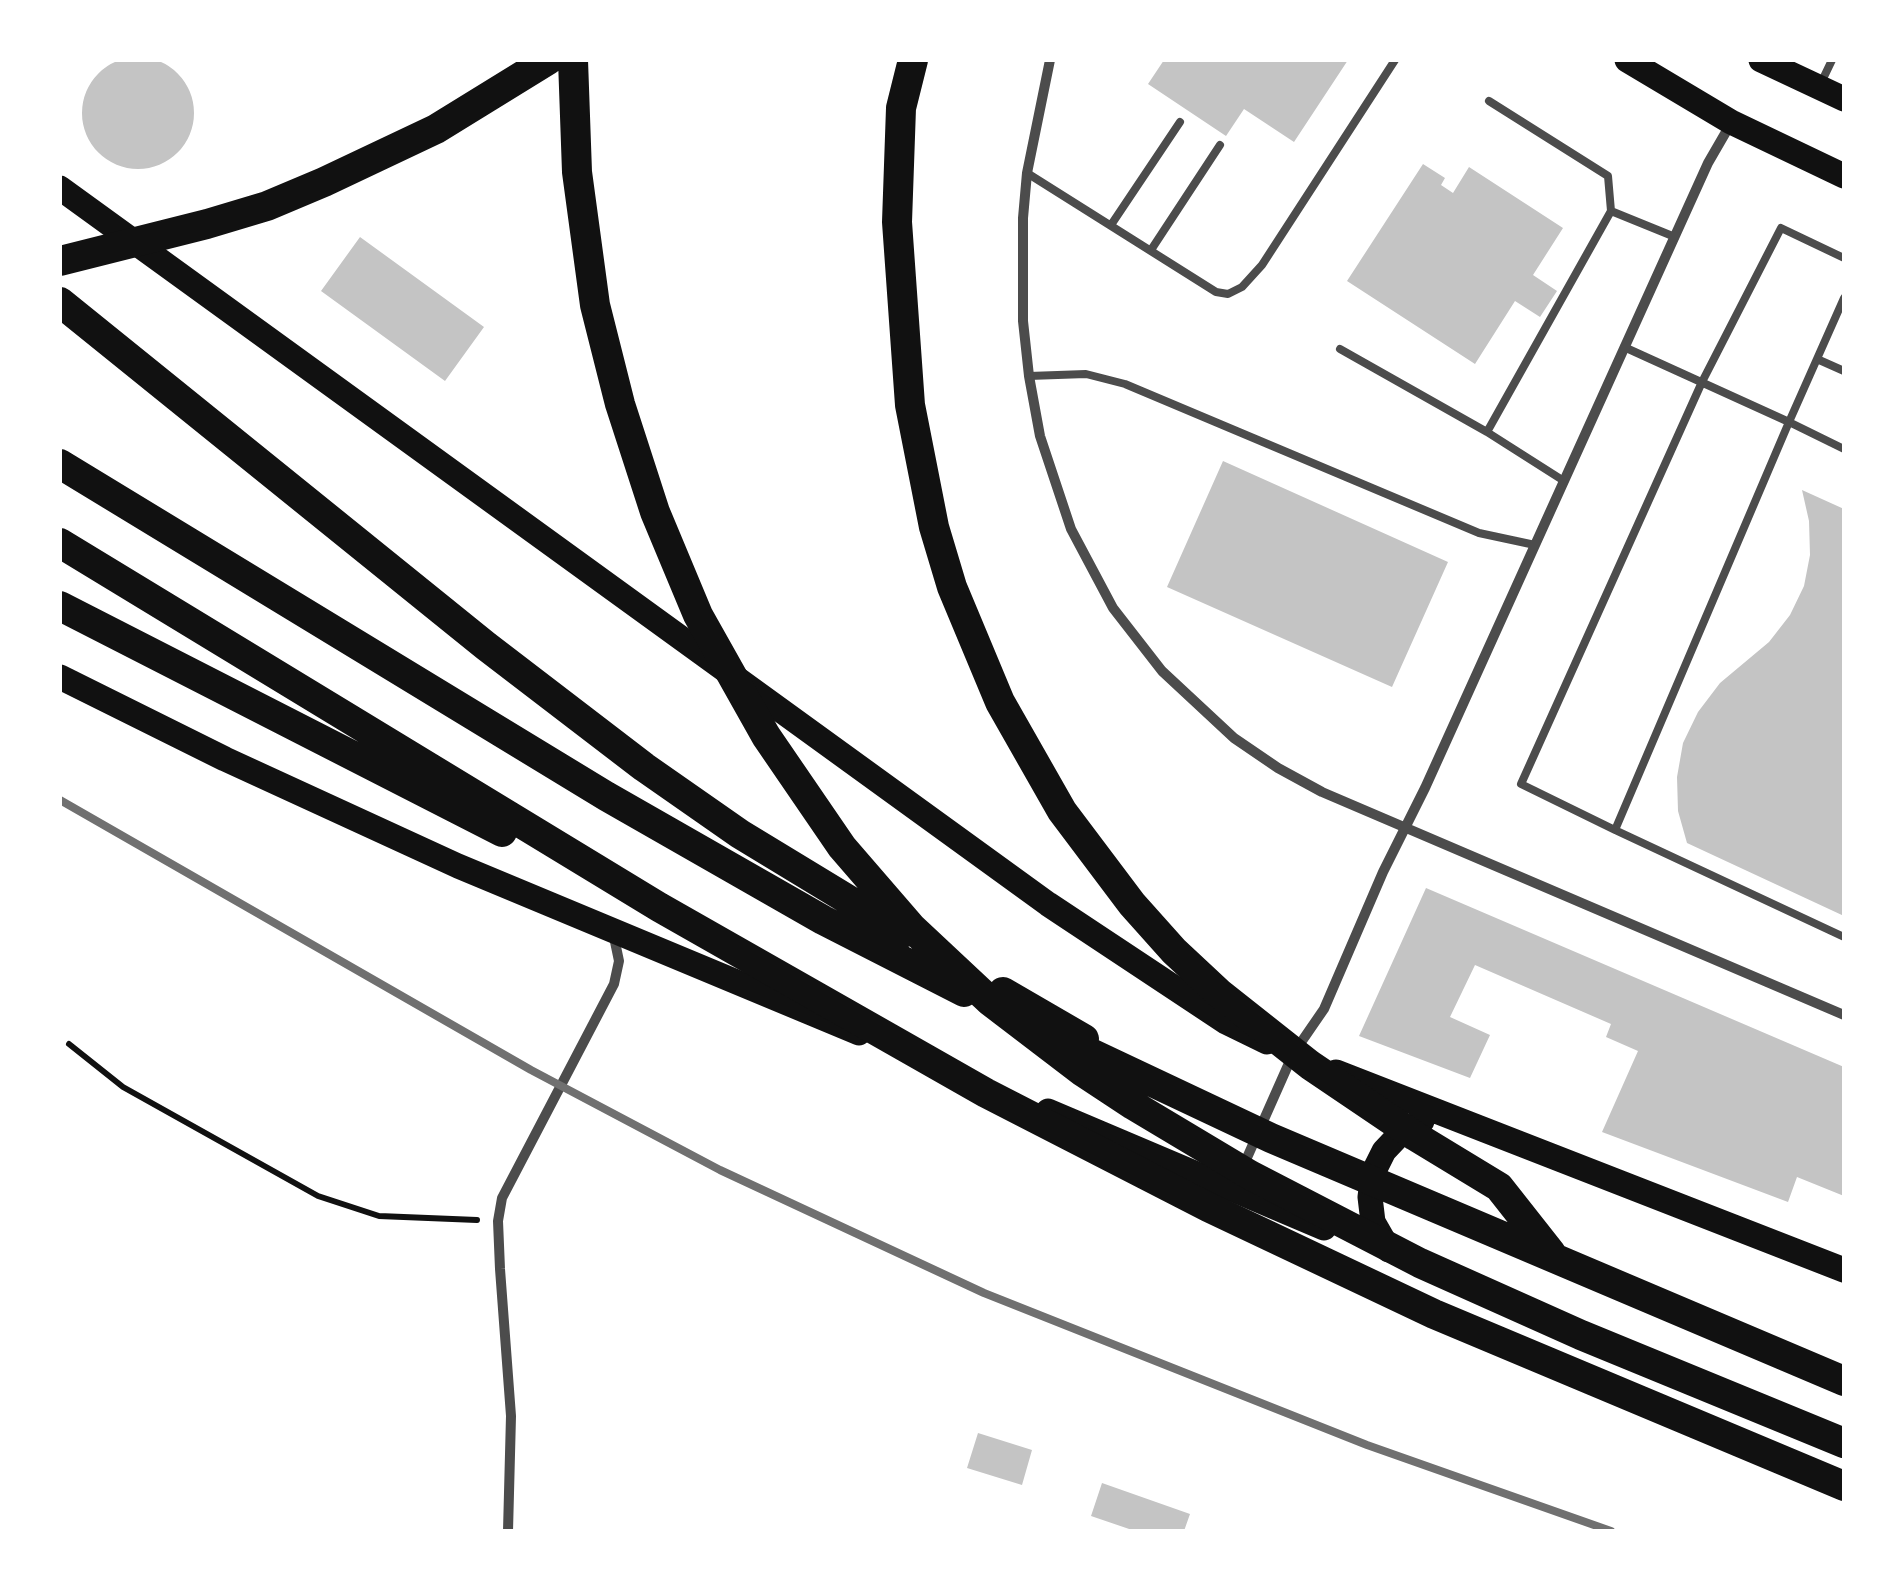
<!DOCTYPE html>
<html>
<head>
<meta charset="utf-8">
<style>
	body { margin:0 }
	#map { position:relative; width:1904px; height:1591px; overflow:hidden; background:#fff; font-family:"Exo 2",sans-serif }
	canvas { display:block }
	.frame { position:absolute; inset:0; border:62px solid #fff; pointer-events:none }
</style>
</head>
<body>
<div id="map">
<canvas width="1904" height="1591"></canvas>
<div class="frame"></div>
</div>
<script>
const context = document.querySelector('canvas').getContext('2d');
context.lineJoin = 'round';
function fillPath(path, color) { context.fillStyle = color; context.fill(path, 'evenodd'); }
const shape = rows => new Path2D(rows.map(r => 'M' + r).join(''));
function stroke(path, color, width, dash) { context.strokeStyle = color; context.lineWidth = width; context.lineCap = dash ? 'butt' : 'round'; context.setLineDash(dash || []); context.stroke(path); }
const building = shape([
	'82 113a56 56 0 1 1 112 0a56 56 0 1 1-112 0Z',
	[1164,60,1348,60,1294,142,1244,109,1226,136,1148,84],
	[1423,164,1445,178,1441,185,1453,193,1469,167,1563,228,1533,275,1557,291,1540,317,1515,301,1475,364,1347,281],
	[360,237,484,327,445,381,321,291],
	[1223,461,1448,562,1392,687,1167,587],
	[1802,490,1844,509,1844,916,1687,843,1678,811,1677,777,1683,743,1698,712,1720,683,1769,642,1790,615,1804,586,1810,555,1809,521],
	[1426,888,1844,1067,1844,1196,1797,1177,1788,1202,1602,1132,1638,1051,1606,1037,1611,1024,1475,965,1450,1017,1490,1035,1470,1078,1359,1036],
	[978,1433,1032,1450,1022,1485,967,1468],
	[1102,1483,1190,1514,1184,1531,1135,1531,1091,1516]
]);
const path = shape([
	[69,1044,123,1087,318,1196,379,1216,477,1220]
]);
const service = shape([
	[1821,83,1832,60],
	[1489,101,1608,176,1611,211,1675,237],
	[1027,173,1216,292,1228,294,1242,287,1262,265,1395,60],
	[1111,225,1180,122],
	[1151,250,1220,145],
	[1844,298,1789,422,1844,449],
	[1624,347,1789,422,1615,830,1844,937],
	[1340,349,1487,432,1564,481],
	[1817,359,1844,371],
	[1029,376,1086,374,1125,384,1479,533,1535,545],
	[1487,432,1611,211],
	[1615,830,1521,784,1702,382,1781,228,1844,258]
]);
const minor = shape([
	[1050,60,1027,173,1023,218,1023,321,1029,376,1040,436,1071,529,1113,608,1162,671,1234,738,1278,768,1322,792,1844,1015],
	[1242,1169,1293,1054,1324,1009,1383,872,1425,788,1708,163,1730,125],
	[508,1531,511,1416,500,1269,498,1221,502,1198,614,984,619,961,614,937]
]);
const primary = shape([
	[1627,60,1731,122,1844,176],
	[1761,60,1844,99],
	[60,188,1048,904,1226,1022,1267,1042],
	[60,677,225,759,458,866,859,1033],
	[1336,1072,1844,1270],
	[1048,1111,1324,1228],
	[1389,1250,1373,1222,1370,1197,1373,1173,1384,1151,1401,1133,1422,1121]
]);
const motorway = shape([
	[573,60,577,172,595,305,620,404,655,512,698,615,766,736,842,847,912,928,990,1001,1083,1072,1133,1105,1250,1175,1420,1263,1581,1335,1844,1443],
	[913,60,901,108,897,222,910,405,934,527,952,587,1000,702,1062,811,1132,904,1174,951,1219,993,1310,1065,1415,1136,1499,1187,1551,1253],
	[60,261,207,224,267,206,324,182,436,129,548,60],
	[60,302,486,646,644,767,740,834,903,933],
	[60,464,606,796,823,920,964,992],
	[60,543,659,907,986,1093,1208,1207,1434,1314,1844,1486],
	[60,606,502,832],
	[1003,992,1084,1039],
	[1059,1038,1271,1138,1844,1381]
]);
const rail = shape([
	[60,800,531,1070,720,1170,984,1293,1367,1445,1611,1531]
]);
fillPath(building, '#c4c4c4');
stroke(path, '#111', 6);
stroke(service, '#4c4c4c', 8);
stroke(minor, '#4c4c4c', 10);
stroke(primary, '#111', 25);
stroke(motorway, '#111', 30);
stroke(rail, '#707070', 8);
</script>
</body>
</html>
